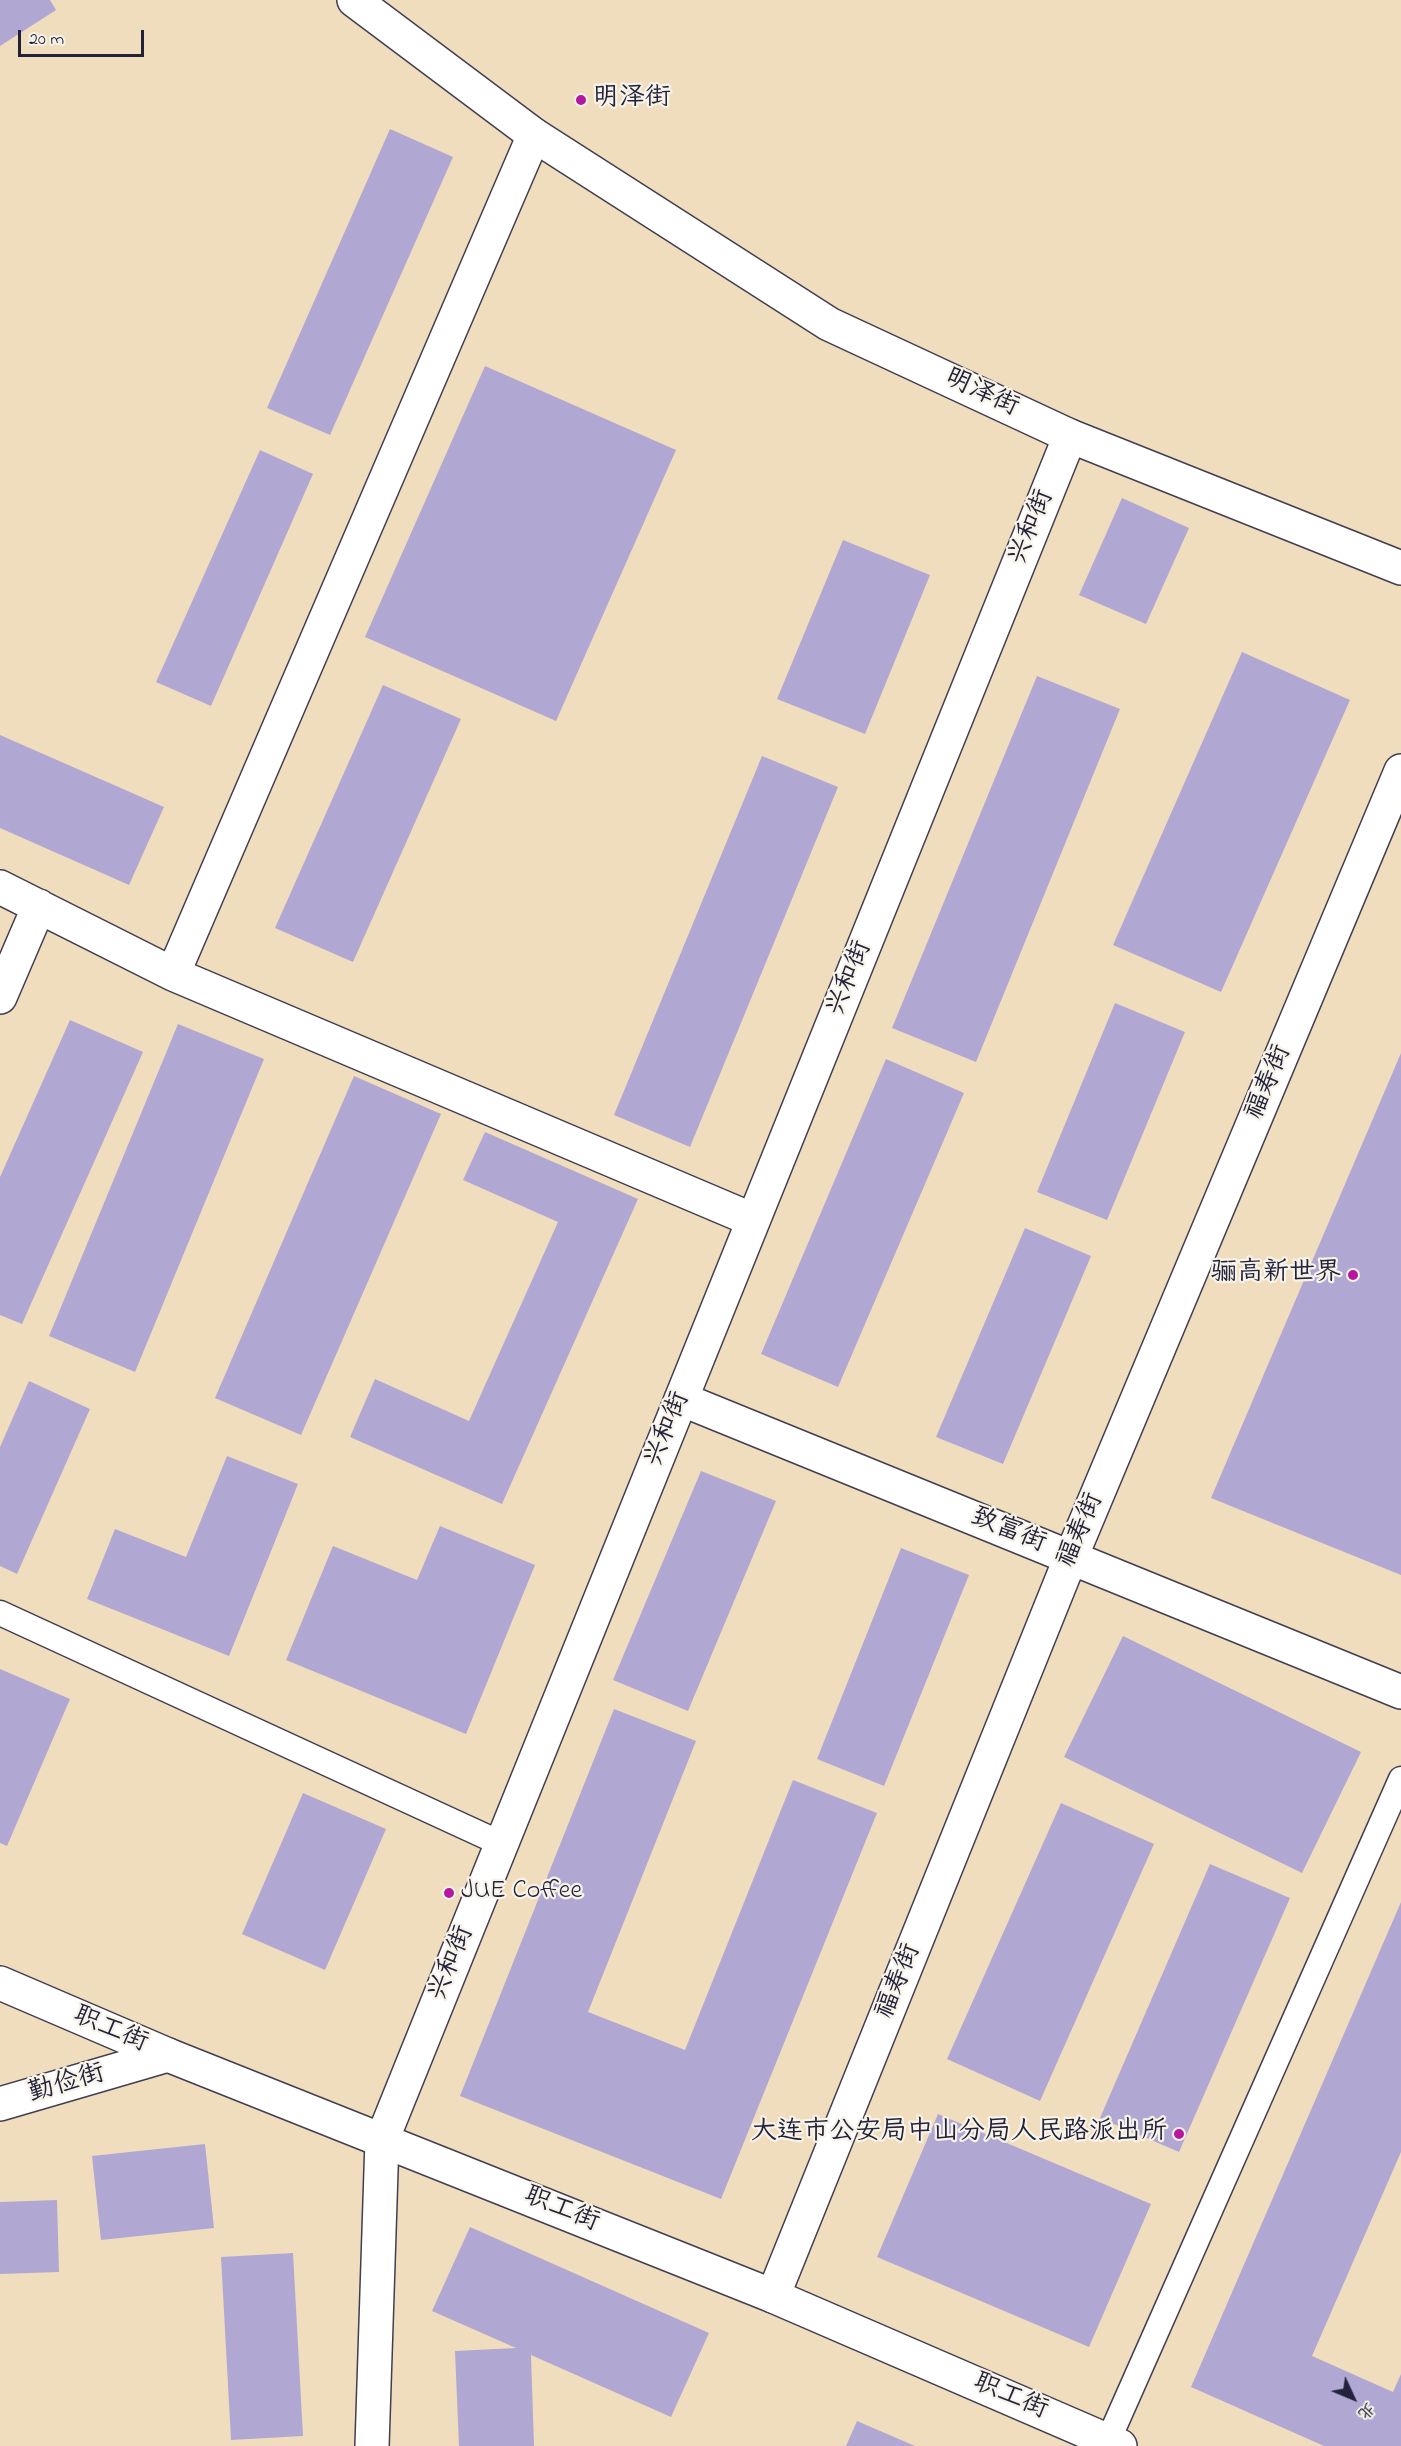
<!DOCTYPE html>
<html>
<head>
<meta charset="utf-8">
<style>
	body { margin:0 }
	#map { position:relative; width:1401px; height:2446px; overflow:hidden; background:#f0ddbe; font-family:"Indie Flower","LXGW WenKai TC",sans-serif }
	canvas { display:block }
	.north { position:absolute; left:1323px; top:2368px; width:60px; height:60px; -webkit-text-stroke:4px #f7f3e8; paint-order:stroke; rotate:134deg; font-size:16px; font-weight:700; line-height:24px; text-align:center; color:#22223b }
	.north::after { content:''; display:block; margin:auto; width:21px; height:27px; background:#22223b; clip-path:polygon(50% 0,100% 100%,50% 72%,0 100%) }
	.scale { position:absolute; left:18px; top:30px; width:126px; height:27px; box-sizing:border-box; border:3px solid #22223b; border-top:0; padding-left:8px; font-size:18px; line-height:21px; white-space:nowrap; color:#22223b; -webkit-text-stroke:4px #f7f3e8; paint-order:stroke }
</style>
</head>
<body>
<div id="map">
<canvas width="1401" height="2446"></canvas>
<div class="north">北</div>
<div class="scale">20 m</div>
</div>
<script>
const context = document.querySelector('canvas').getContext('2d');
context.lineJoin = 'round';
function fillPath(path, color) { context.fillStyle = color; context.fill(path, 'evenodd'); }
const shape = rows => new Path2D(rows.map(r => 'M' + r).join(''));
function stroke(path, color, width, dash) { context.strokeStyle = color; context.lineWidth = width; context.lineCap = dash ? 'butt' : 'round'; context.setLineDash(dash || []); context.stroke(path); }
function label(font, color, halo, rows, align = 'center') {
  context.font = font + ' "Indie Flower","LXGW WenKai TC",sans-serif'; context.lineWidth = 4.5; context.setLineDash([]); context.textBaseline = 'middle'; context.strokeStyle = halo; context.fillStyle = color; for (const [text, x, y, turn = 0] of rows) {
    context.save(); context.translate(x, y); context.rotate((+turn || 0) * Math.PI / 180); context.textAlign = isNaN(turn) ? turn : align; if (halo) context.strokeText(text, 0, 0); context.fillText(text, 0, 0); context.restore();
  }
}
const building = shape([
	[0,0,50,0,56,10,0,46],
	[390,129,453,157,330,435,267,408],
	[485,366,676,450,556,721,365,637],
	[260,450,313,474,211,706,156,682],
	[1122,498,1189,528,1146,624,1079,595],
	[843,540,930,575,865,734,777,699],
	[1242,652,1350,700,1221,992,1113,945],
	[1037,676,1120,709,976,1062,892,1028],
	[383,685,461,719,353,962,275,928],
	[0,735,164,807,129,885,0,828],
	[762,756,838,787,690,1147,614,1115],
	[1115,1003,1185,1032,1107,1220,1037,1192],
	[70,1020,143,1052,22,1324,0,1315,0,1177],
	[178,1024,264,1059,135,1372,49,1336],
	[1401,1053,1401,1575,1211,1498],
	[886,1059,964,1093,838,1387,761,1354],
	[354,1076,441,1114,301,1435,215,1398],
	[485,1132,638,1199,502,1504,350,1437,375,1379,469,1421,558,1222,463,1180],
	[1025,1228,1091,1256,1003,1464,936,1437],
	[29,1381,90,1409,17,1574,0,1566,0,1447],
	[227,1456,298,1484,229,1656,87,1599,115,1529,186,1557],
	[701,1471,776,1501,688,1711,613,1680],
	[440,1526,535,1565,466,1734,286,1660,333,1546,417,1580],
	[901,1548,969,1575,884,1786,817,1759],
	[1123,1636,1361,1752,1302,1873,1064,1757],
	[0,1669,70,1699,7,1846,0,1843],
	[614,1709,696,1741,588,2012,685,2050,793,1780,877,1813,721,2199,460,2096],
	[303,1793,386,1829,325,1970,242,1934],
	[1061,1803,1154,1844,1040,2101,947,2059],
	[1210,1864,1290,1898,1179,2152,1100,2118],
	[1401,1902,1401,2152,1312,2356,1393,2392,1401,2374,1401,2446,1324,2446,1191,2387],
	[938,2114,1151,2204,1089,2347,877,2257],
	[205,2144,214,2228,101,2240,92,2156],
	[57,2200,59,2272,0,2274,0,2202],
	[470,2227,709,2333,671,2417,531,2355,534,2446,459,2446,455,2351,516,2348,432,2311],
	[293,2253,303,2436,231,2440,221,2257],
	[857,2421,915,2446,846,2446]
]);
const lane = shape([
	[0,1613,502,1844],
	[1108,2441,1401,1779]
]);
const street = shape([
	[0,887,173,974,753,1220],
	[173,974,534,135],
	[0,997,39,906],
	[681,1399,1401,1692],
	[0,2104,168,2055],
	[773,2296,1071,1557,1401,771],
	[372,2446,382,2140,1070,436]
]);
const secondary = shape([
	[354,0,534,135,829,324,1070,436,1401,568],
	[0,1983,168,2055,773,2296,1120,2446]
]);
const markers = [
	[581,100,6,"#b5179e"],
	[1353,1275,6,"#b5179e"],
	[449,1893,6,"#b5179e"],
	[1179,2134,6,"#b5179e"]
];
const poiNames = [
	["明泽街",593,100],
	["骊高新世界",1341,1275,"right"],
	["JUE Coffee",461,1893],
	["大连市公安局中山分局人民路派出所",1167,2134,"right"]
];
const streetNames = [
	["明泽街",981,394,25],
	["兴和街",1033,528,-68],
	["兴和街",851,979,-68],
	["福寿街",1270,1083,-67],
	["兴和街",669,1430,-68],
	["福寿街",1082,1531,-67],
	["致富街",1008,1532,22],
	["兴和街",453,1964,-68],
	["福寿街",900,1982,-68],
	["职工街",110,2031,23],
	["勤俭街",67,2085,-16],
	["职工街",561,2211,22],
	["职工街",1010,2398,23]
];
fillPath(building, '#b0a8d3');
stroke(lane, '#413e4f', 27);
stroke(street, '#413e4f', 36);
stroke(secondary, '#413e4f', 36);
stroke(lane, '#fff', 24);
stroke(street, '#fff', 33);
stroke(secondary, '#fff', 33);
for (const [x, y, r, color] of markers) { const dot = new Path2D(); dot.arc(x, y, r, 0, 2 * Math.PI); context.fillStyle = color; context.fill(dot); stroke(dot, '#f7f3e8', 2); }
label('26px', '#22223b', '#f7f3e8', poiNames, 'left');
label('26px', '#22223b', '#f7f3e8', streetNames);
</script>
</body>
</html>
